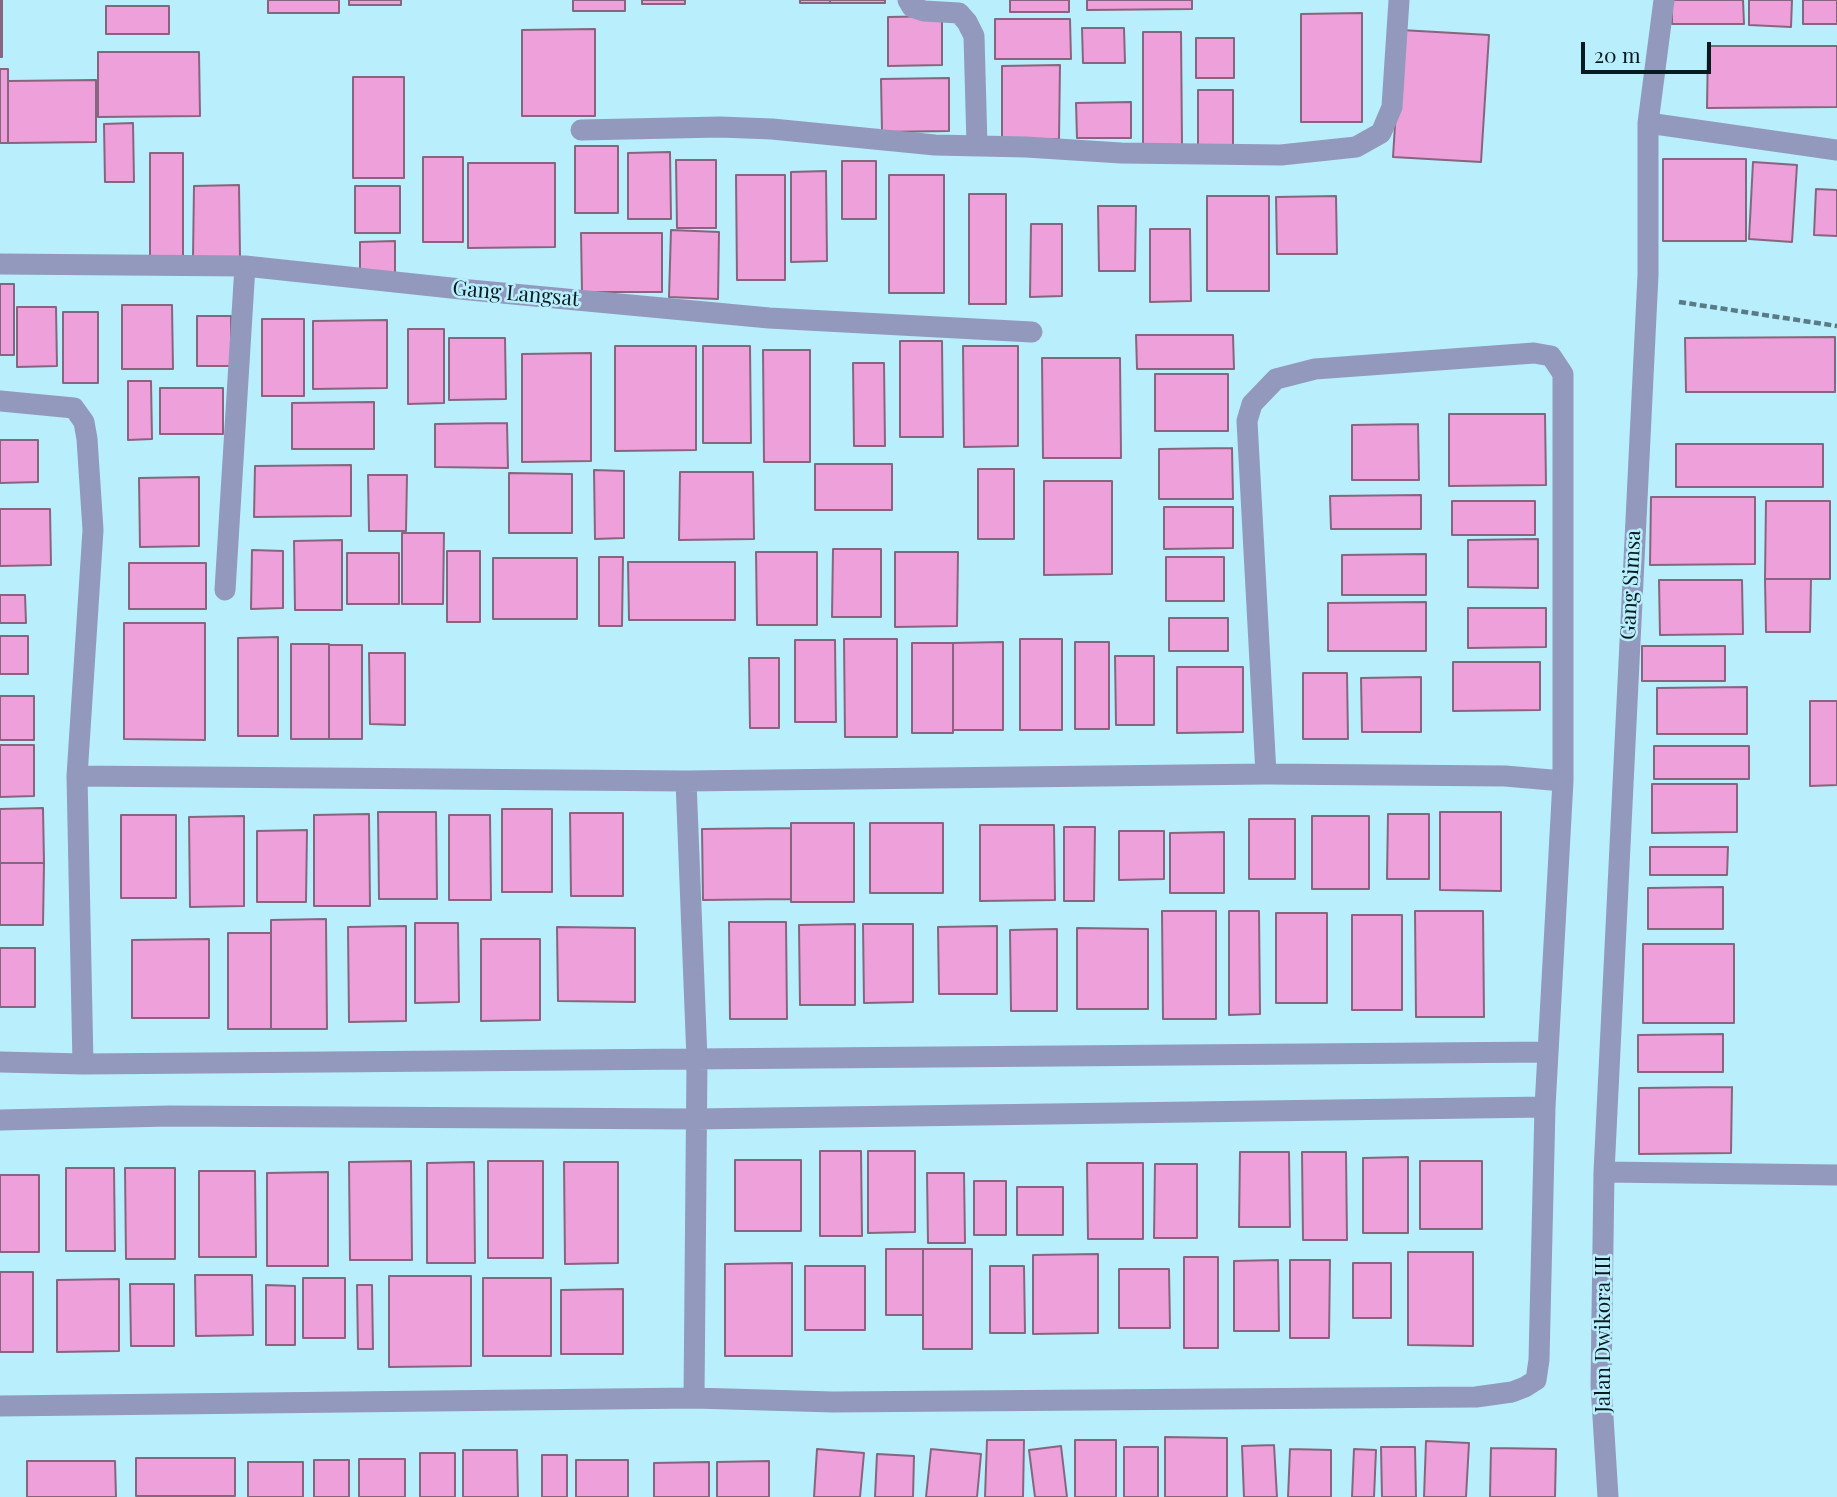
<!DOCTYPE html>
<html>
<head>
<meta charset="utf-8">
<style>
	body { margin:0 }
	#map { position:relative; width:1837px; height:1497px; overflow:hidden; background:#b9eefd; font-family:"Playfair Display",serif }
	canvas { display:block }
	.scale { position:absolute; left:1581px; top:42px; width:130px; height:32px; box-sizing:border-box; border:4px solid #061b20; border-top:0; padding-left:9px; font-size:21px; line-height:24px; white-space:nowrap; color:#061b20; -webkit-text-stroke:5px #b9eefd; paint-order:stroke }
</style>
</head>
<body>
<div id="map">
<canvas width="1837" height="1497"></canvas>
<div class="scale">20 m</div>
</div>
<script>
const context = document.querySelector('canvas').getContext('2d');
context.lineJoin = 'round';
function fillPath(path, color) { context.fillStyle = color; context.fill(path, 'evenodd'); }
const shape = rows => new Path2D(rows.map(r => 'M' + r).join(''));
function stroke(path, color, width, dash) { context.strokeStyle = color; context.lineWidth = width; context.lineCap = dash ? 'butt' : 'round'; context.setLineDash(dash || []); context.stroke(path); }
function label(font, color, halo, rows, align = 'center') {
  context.font = font + ' "Playfair Display",serif'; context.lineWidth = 5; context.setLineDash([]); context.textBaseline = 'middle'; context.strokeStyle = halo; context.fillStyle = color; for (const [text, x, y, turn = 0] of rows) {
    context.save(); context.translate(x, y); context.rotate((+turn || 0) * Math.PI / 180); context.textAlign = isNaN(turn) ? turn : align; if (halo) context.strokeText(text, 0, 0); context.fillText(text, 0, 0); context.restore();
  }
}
const building = shape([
	[0,0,2,0,2,57,0,57,0,0],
	[268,0,339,0,339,13,268,13,268,0],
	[349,0,401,0,401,5,349,5,349,0],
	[573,0,625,0,625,11,573,11,573,0],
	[642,0,685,0,685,4,642,4,642,0],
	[800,0,830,0,830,3,800,3,800,0],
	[830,0,885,0,885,3,830,3,830,0],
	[1010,0,1069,0,1069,12,1010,12,1010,0],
	[1087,0,1192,0,1192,9,1087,10,1087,0],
	[1672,0,1743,0,1744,24,1672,24,1672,0],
	[1749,0,1792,0,1791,27,1749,25,1749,0],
	[1803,0,1837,0,1837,24,1803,24,1803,0],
	[106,6,169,6,169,34,106,34,106,6],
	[1362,13,1362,122,1301,122,1301,14,1362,13],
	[942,16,942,65,888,66,888,17,942,16],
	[995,19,1070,19,1071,59,995,59,995,19],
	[1082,28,1124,28,1125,63,1083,63,1082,28],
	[595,29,595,116,522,116,522,30,595,29],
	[1401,30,1489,35,1481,162,1393,157,1401,30],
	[1143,32,1181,32,1182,145,1143,145,1143,32],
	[1196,38,1234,38,1234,78,1196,78,1196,38],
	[1708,46,1837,46,1837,107,1707,108,1708,46],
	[98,52,199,52,200,116,98,117,98,52],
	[1060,65,1059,139,1002,139,1002,66,1060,65],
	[0,69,8,69,8,143,0,143,0,69],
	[353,77,404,77,404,178,353,178,353,77],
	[949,78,949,131,882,132,881,79,949,78],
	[96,80,96,142,8,143,8,81,96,80],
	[1198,90,1233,90,1233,145,1198,145,1198,90],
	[1131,102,1131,138,1077,138,1076,103,1131,102],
	[133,123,134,182,105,182,104,124,133,123],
	[575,146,618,146,618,213,575,213,575,146],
	[670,152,671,219,628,219,628,153,670,152],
	[150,153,183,153,183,262,150,262,150,153],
	[423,157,463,157,463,242,423,242,423,157],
	[1663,159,1746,159,1746,241,1663,241,1663,159],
	[676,160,716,160,716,228,677,228,676,160],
	[842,161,876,161,876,219,842,219,842,161],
	[1753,162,1797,165,1792,242,1749,239,1753,162],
	[468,163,555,163,555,247,468,248,468,163],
	[826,171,827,261,791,262,791,172,826,171],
	[736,175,785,175,785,280,737,280,736,175],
	[889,175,944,175,944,293,889,293,889,175],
	[239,185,240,258,193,258,194,186,239,185],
	[355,186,400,186,400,233,355,233,355,186],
	[1816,189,1837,190,1837,236,1814,235,1816,189],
	[969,194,1006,194,1006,304,969,304,969,194],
	[1207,196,1269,196,1269,291,1207,291,1207,196],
	[1336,196,1337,254,1277,254,1276,197,1336,196],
	[1098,206,1136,206,1135,271,1099,271,1098,206],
	[1031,224,1062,224,1062,296,1030,297,1031,224],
	[1150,229,1190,229,1191,301,1150,302,1150,229],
	[671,230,719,232,718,299,669,297,671,230],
	[581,233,662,233,662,292,582,292,581,233],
	[395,241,395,273,360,273,360,242,395,241],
	[0,284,14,284,14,355,0,355,0,284],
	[122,305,172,305,173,369,122,369,122,305],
	[17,307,56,307,57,366,17,367,17,307],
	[63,312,98,312,98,383,63,383,63,312],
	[197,316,231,316,231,366,197,366,197,316],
	[262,319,304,319,304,396,262,396,262,319],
	[387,320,387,388,313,389,313,321,387,320],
	[408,329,444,329,444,403,408,404,408,329],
	[1136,335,1233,335,1234,369,1137,369,1136,335],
	[1835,337,1835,392,1686,392,1685,338,1835,337],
	[449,338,505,338,506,399,449,400,449,338],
	[900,341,942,341,943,437,900,437,900,341],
	[615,346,696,346,696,450,615,451,615,346],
	[703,346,750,346,751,443,703,443,703,346],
	[963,346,1018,346,1018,446,964,447,963,346],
	[763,350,810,350,810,462,764,462,763,350],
	[591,353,591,461,522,462,522,354,591,353],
	[1042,358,1120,358,1121,458,1043,458,1042,358],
	[853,363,884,363,885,446,854,446,853,363],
	[1155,374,1228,374,1228,431,1155,431,1155,374],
	[128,381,151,381,152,439,128,440,128,381],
	[160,388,223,388,223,434,160,434,160,388],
	[374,402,374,449,292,449,292,403,374,402],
	[1449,414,1545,414,1546,485,1449,486,1449,414],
	[507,423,508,468,435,467,435,424,507,423],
	[1418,424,1419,480,1352,480,1352,425,1418,424],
	[0,440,38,440,38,482,0,483,0,440],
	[1676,444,1823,444,1823,487,1676,487,1676,444],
	[1232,448,1233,499,1159,499,1159,449,1232,448],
	[815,464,892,464,892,510,815,510,815,464],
	[351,465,351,516,254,517,255,466,351,465],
	[978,469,1014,469,1014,539,978,539,978,469],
	[594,470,624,471,624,538,595,539,594,470],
	[680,472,753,472,754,539,679,540,680,472],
	[509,473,572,474,572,533,509,533,509,473],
	[368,475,407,475,406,531,369,531,368,475],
	[199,477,199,546,140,547,139,478,199,477],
	[1044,481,1112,481,1112,574,1044,575,1044,481],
	[1421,495,1421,529,1331,529,1330,496,1421,495],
	[1651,497,1755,497,1755,564,1650,565,1651,497],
	[1452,501,1535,501,1535,535,1452,535,1452,501],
	[1766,501,1830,501,1830,579,1765,579,1766,501],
	[1164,507,1233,507,1233,548,1164,549,1164,507],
	[0,509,50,509,51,565,0,566,0,509],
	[402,533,444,533,443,604,402,604,402,533],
	[1538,539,1538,588,1468,587,1468,540,1538,539],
	[342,540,342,610,295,610,294,541,342,540],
	[833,549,881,549,881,617,832,617,833,549],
	[252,550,283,551,283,608,251,609,252,550],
	[447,551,480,551,480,622,447,622,447,551],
	[756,552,817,552,817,625,757,625,756,552],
	[895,552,958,552,957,626,895,627,895,552],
	[347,553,399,553,399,604,347,604,347,553],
	[1426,554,1426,595,1342,595,1342,555,1426,554],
	[599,557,623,557,622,626,599,626,599,557],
	[1166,557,1224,557,1224,601,1166,601,1166,557],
	[493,558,577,558,577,619,493,619,493,558],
	[628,562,735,562,735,620,629,620,628,562],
	[129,563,206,563,206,609,129,609,129,563],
	[1765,579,1811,579,1810,632,1766,632,1765,579],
	[1659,580,1742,580,1743,634,1660,635,1659,580],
	[0,595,25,595,26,623,0,623,0,595],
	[1426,602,1426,651,1328,651,1328,603,1426,602],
	[1468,608,1546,608,1546,647,1468,648,1468,608],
	[1169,618,1228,618,1228,651,1169,651,1169,618],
	[124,623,205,623,205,740,124,739,124,623],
	[0,636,28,636,28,674,0,674,0,636],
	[278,637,278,736,238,736,238,638,278,637],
	[844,639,897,639,897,737,845,737,844,639],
	[1020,639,1062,639,1062,730,1020,730,1020,639],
	[795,640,835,640,836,722,795,722,795,640],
	[1003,642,1003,730,953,730,953,643,1003,642],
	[1075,642,1109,642,1109,729,1075,729,1075,642],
	[912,643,953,643,953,733,912,733,912,643],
	[291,644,329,644,329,739,291,739,291,644],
	[329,645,362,645,362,739,329,739,329,645],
	[1642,646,1725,646,1725,681,1642,681,1642,646],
	[369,653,405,653,405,725,370,724,369,653],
	[1115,656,1154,656,1154,725,1116,725,1115,656],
	[749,658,779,658,779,728,750,728,749,658],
	[1453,662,1540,662,1540,710,1453,711,1453,662],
	[1177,667,1243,667,1243,732,1177,733,1177,667],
	[1303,673,1347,673,1348,739,1303,739,1303,673],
	[1421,677,1421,732,1362,732,1361,678,1421,677],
	[1747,687,1747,734,1657,734,1657,688,1747,687],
	[0,696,34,696,34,740,0,740,0,696],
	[1810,701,1837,701,1837,785,1810,786,1810,701],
	[0,745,34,745,34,796,0,797,0,745],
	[1654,746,1749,746,1749,779,1654,779,1654,746],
	[1652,784,1737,784,1737,832,1652,833,1652,784],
	[43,808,44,863,0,863,0,809,43,808],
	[502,809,552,809,552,892,502,892,502,809],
	[378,812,436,812,437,899,379,899,378,812],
	[1440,812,1501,812,1501,891,1440,890,1440,812],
	[570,813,623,813,623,896,571,896,570,813],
	[369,814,370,906,314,906,314,815,369,814],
	[1388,814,1429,814,1429,879,1387,879,1388,814],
	[121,815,176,815,176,898,121,898,121,815],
	[449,815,490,815,491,900,449,900,449,815],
	[244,816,244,906,190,907,189,817,244,816],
	[1312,816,1369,816,1369,889,1312,889,1312,816],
	[1249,819,1295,819,1295,879,1249,879,1249,819],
	[791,823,854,823,854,902,791,902,791,823],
	[870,823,943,823,943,893,870,893,870,823],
	[980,825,1054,825,1055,900,980,901,980,825],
	[1064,827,1095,827,1094,901,1064,901,1064,827],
	[791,828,791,899,703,900,702,829,791,828],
	[307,830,306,902,257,902,257,831,307,830],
	[1119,831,1164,831,1164,879,1119,880,1119,831],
	[1224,832,1224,893,1170,893,1170,833,1224,832],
	[1650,847,1728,847,1727,875,1650,875,1650,847],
	[0,863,44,863,43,925,0,925,0,863],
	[1723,887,1723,929,1648,929,1648,888,1723,887],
	[1162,911,1216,911,1216,1019,1163,1019,1162,911],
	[1229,911,1259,911,1260,1014,1229,1015,1229,911],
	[1415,911,1483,911,1484,1017,1416,1017,1415,911],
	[1276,913,1327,913,1327,1003,1276,1003,1276,913],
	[1352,915,1402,915,1402,1010,1352,1010,1352,915],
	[326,919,327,1029,271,1029,271,920,326,919],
	[729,922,786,922,787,1019,730,1019,729,922],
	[415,923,458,923,459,1002,415,1003,415,923],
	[855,924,855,1005,800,1005,799,925,855,924],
	[863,924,913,924,913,1002,864,1003,863,924],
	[406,926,406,1021,349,1022,348,927,406,926],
	[997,926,997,994,939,994,938,927,997,926],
	[557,927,635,928,635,1002,558,1001,557,927],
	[1077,928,1148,929,1148,1009,1077,1009,1077,928],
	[1057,929,1057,1011,1011,1011,1010,930,1057,929],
	[228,933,271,933,271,1029,228,1029,228,933],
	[209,939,209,1018,132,1018,132,940,209,939],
	[481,939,540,939,540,1020,481,1021,481,939],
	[1643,944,1734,944,1734,1023,1643,1023,1643,944],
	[0,948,35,948,35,1007,0,1007,0,948],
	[1723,1034,1723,1072,1638,1072,1638,1035,1723,1034],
	[1732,1087,1731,1153,1639,1154,1639,1088,1732,1087],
	[820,1151,861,1151,862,1236,820,1236,820,1151],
	[868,1151,915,1151,915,1232,868,1233,868,1151],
	[1240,1152,1289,1152,1290,1227,1239,1227,1240,1152],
	[1302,1152,1346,1152,1347,1240,1303,1240,1302,1152],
	[1408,1157,1408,1233,1363,1233,1363,1158,1408,1157],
	[735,1160,801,1160,801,1231,735,1231,735,1160],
	[411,1161,412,1260,350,1260,349,1162,411,1161],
	[488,1161,543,1161,543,1258,488,1258,488,1161],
	[1420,1161,1482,1161,1482,1229,1420,1229,1420,1161],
	[474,1162,475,1263,427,1263,427,1163,474,1162],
	[564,1162,618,1162,618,1263,565,1264,564,1162],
	[1087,1163,1143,1163,1143,1239,1088,1239,1087,1163],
	[1155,1164,1197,1164,1197,1238,1154,1238,1155,1164],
	[66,1168,114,1168,115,1251,66,1251,66,1168],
	[125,1168,175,1168,175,1259,126,1259,125,1168],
	[199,1171,255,1171,256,1257,199,1257,199,1171],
	[328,1172,328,1266,267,1266,267,1173,328,1172],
	[927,1173,964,1173,965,1243,928,1243,927,1173],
	[0,1175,39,1175,39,1252,0,1252,0,1175],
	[974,1181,1006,1181,1006,1235,974,1235,974,1181],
	[1017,1187,1063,1187,1063,1235,1017,1235,1017,1187],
	[886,1249,923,1249,923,1315,886,1315,886,1249],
	[923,1249,972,1249,972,1349,923,1349,923,1249],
	[1408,1252,1473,1252,1473,1346,1408,1345,1408,1252],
	[1098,1254,1098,1333,1033,1334,1033,1255,1098,1254],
	[1184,1257,1218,1257,1218,1348,1184,1348,1184,1257],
	[1278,1260,1279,1331,1234,1331,1234,1261,1278,1260],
	[1290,1260,1330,1260,1329,1338,1290,1338,1290,1260],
	[792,1263,792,1356,725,1356,725,1264,792,1263],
	[1353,1263,1391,1263,1391,1318,1353,1318,1353,1263],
	[805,1266,865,1266,865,1330,805,1330,805,1266],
	[990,1266,1024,1266,1025,1333,990,1333,990,1266],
	[1119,1269,1169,1269,1170,1328,1119,1328,1119,1269],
	[0,1272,33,1272,33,1352,0,1352,0,1272],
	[195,1275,252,1275,253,1335,196,1336,195,1275],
	[389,1276,471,1276,471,1366,389,1367,389,1276],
	[303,1278,345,1278,345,1338,303,1338,303,1278],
	[483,1278,551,1278,551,1356,483,1356,483,1278],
	[119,1279,119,1351,57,1352,57,1280,119,1279],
	[130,1284,174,1284,174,1346,131,1346,130,1284],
	[266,1285,295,1286,295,1345,266,1345,266,1285],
	[357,1285,372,1285,373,1349,358,1349,357,1285],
	[623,1289,623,1354,561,1354,561,1290,623,1289],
	[1165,1437,1227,1438,1227,1497,1165,1497,1165,1437],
	[987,1440,1024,1440,1023,1497,985,1497,987,1440],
	[1075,1440,1116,1440,1116,1497,1075,1497,1075,1440],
	[1426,1441,1469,1443,1466,1497,1424,1497,1426,1441],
	[1274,1445,1277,1497,1244,1497,1242,1446,1274,1445],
	[1061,1446,1067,1497,1035,1497,1029,1450,1061,1446],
	[1124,1447,1158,1447,1158,1497,1124,1497,1124,1447],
	[1381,1447,1415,1447,1416,1497,1382,1497,1381,1447],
	[1491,1448,1556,1449,1555,1497,1490,1497,1491,1448],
	[817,1449,864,1453,860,1497,814,1497,817,1449],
	[931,1449,981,1454,977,1497,926,1497,931,1449],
	[1290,1449,1331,1450,1331,1497,1288,1497,1290,1449],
	[1354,1449,1376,1450,1374,1497,1352,1497,1354,1449],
	[463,1450,517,1450,518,1497,463,1497,463,1450],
	[420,1453,455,1453,455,1497,420,1497,420,1453],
	[877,1454,914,1456,913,1497,875,1497,877,1454],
	[542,1455,567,1455,567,1497,542,1497,542,1455],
	[136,1458,235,1458,235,1496,136,1496,136,1458],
	[359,1459,405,1459,405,1497,359,1497,359,1459],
	[314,1460,349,1460,349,1497,314,1497,314,1460],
	[576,1460,628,1460,628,1497,576,1497,576,1460],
	[27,1461,115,1461,116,1497,27,1497,27,1461],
	[769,1461,769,1497,717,1497,717,1462,769,1461],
	[248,1462,303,1462,303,1497,248,1497,248,1462],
	[709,1462,709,1497,654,1497,654,1463,709,1462]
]);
const path = shape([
	[1679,302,1837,326]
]);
const minor = shape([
	[908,0,912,7,924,11,959,13,967,22,974,36,977,145],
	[1648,123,1837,150],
	[581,130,720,127,772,129,935,145,1026,147,1121,153,1281,155,1356,147,1381,133,1392,107,1399,0],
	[0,264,245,266,470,290,769,318,1032,332],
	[0,401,74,408,84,422,87,439,93,530,77,776,83,1064],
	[225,590,245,266],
	[77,776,686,781,1266,774,1505,776,1563,781],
	[686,781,697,1059,694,1398],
	[0,1062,83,1064,1548,1052],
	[0,1120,169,1116,695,1119,1545,1107],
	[1604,1172,1837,1175],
	[0,1406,694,1398,833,1402,1476,1397,1512,1392,1525,1387,1536,1380,1539,1360,1545,1107,1563,781,1563,374,1551,356,1534,353,1315,369,1276,379,1252,404,1247,421,1266,774],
	[1608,1497,1601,1385,1604,1172,1648,275,1648,123,1664,0]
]);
const streetNames = [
	["Gang Langsat",516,294,5],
	["Gang Simsa",1631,585,-87],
	["Jalan Dwikora III",1603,1334,-90]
];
fillPath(building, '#eda0d9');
stroke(building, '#88657e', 2);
stroke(path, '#587b85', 4.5, [7, 3.5]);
stroke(minor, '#9299bc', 21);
label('21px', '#061b20', '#b9eefd', streetNames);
</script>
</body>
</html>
